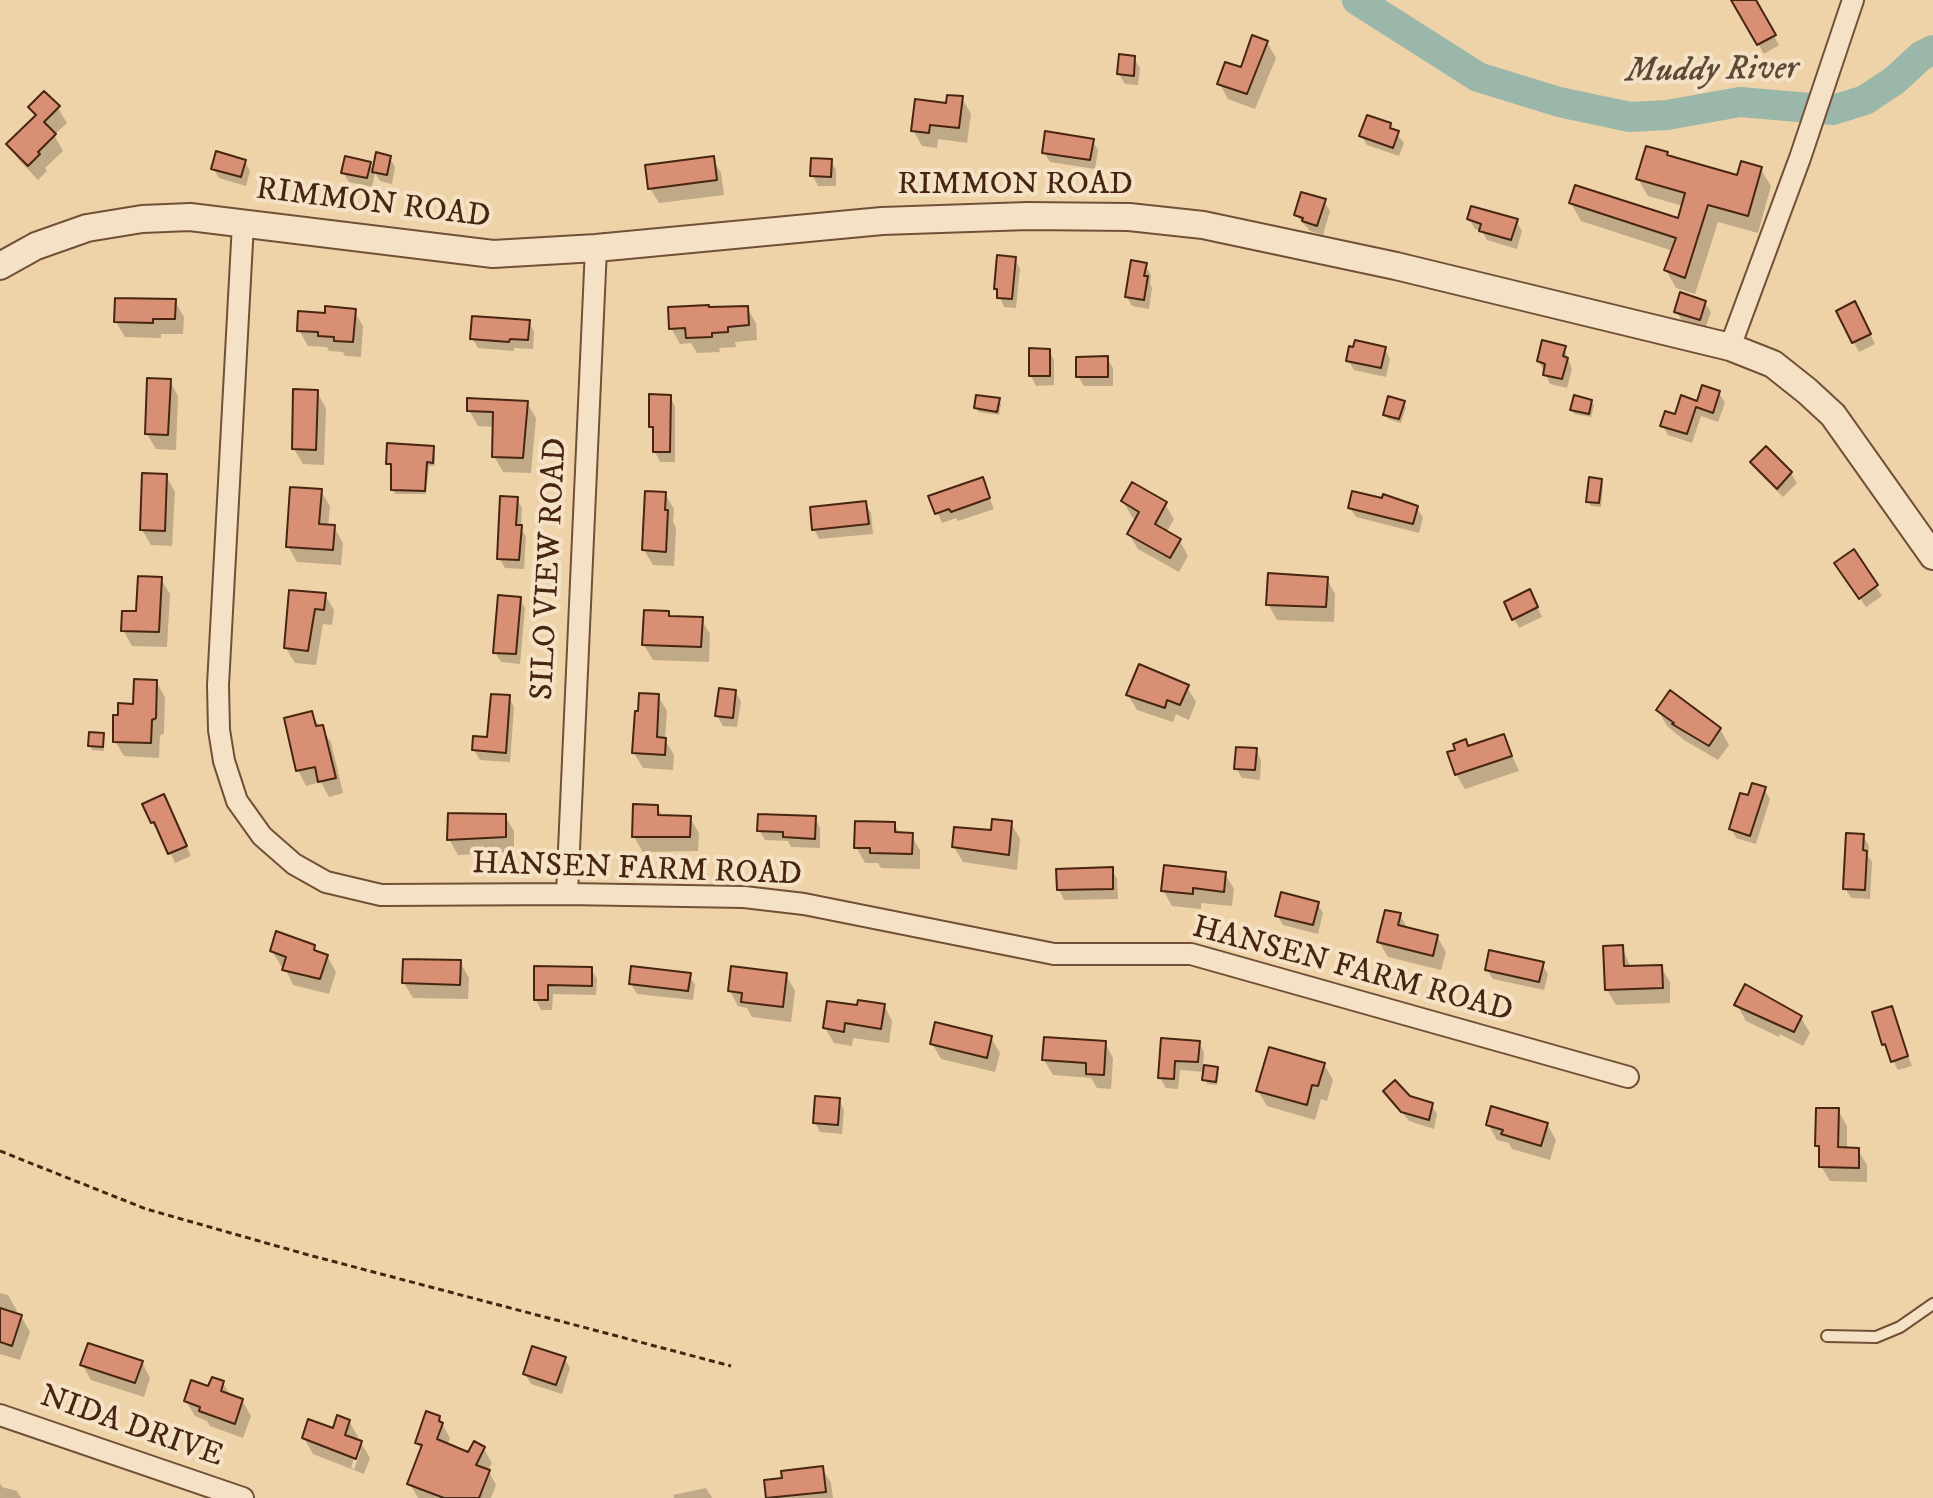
<!DOCTYPE html>
<html>
<head>
<meta charset="utf-8">
<style>
	body { margin:0 }
	canvas { display:block; background:#efd3a8 }
</style>
</head>
<body>
<canvas width="1933" height="1498"></canvas>
<script>
const context = document.querySelector('canvas').getContext('2d');
context.lineJoin = 'round';
function fillPath(path, color) { context.fillStyle = color; context.fill(path, 'evenodd'); }
const shape = rows => new Path2D(rows.map(r => 'M' + r).join(''));
function stroke(path, color, width, dash) { context.strokeStyle = color; context.lineWidth = width; context.lineCap = dash ? 'butt' : 'round'; context.setLineDash(dash || []); context.stroke(path); }
function label(font, color, halo, rows, align = 'center') {
  context.font = font + ' "IM FELL DW Pica",serif'; context.lineWidth = 8; context.setLineDash([]); context.textBaseline = 'middle'; context.strokeStyle = halo; context.fillStyle = color; for (const [text, x, y, turn = 0] of rows) {
    context.save(); context.translate(x, y); context.rotate((+turn || 0) * Math.PI / 180); context.textAlign = isNaN(turn) ? turn : align; if (halo) context.strokeText(text, 0, 0); context.fillText(text, 0, 0); context.restore();
  }
}
const shadow = shape([
	[1733,0,1753,0,1779,45,1764,54],
	[1267,42,1276,58,1255,109,1228,99,1220,84,1242,70],
	[1134,58,1140,68,1138,85,1125,84,1119,74],
	[962,98,971,114,967,143,938,139,937,148,922,146,913,130,948,105],
	[31,107,58,108,67,123,54,135,63,151,45,168,47,171,38,180,18,159,9,144,36,117],
	[1390,125,1404,143,1399,156,1367,145,1361,135],
	[1092,140,1098,150,1095,169,1050,162,1044,152],
	[1667,154,1669,158,1739,177,1760,168,1771,186,1758,233,1718,222,1695,294,1676,288,1666,270,1673,251,1581,221,1571,203,1679,221,1683,206,1648,196,1638,179],
	[389,157,395,167,392,184,380,181,375,173,372,187,349,182,343,172,369,163,374,172],
	[712,158,721,173,724,195,659,203,650,188],
	[245,161,250,171,246,186,219,178,213,168],
	[831,161,836,170,836,186,818,186,813,176],
	[1324,201,1330,211,1323,235,1310,231,1296,215],
	[1469,219,1516,221,1522,231,1517,249,1487,240,1482,231,1475,229],
	[1015,259,1020,269,1016,308,1004,307,996,288],
	[1145,265,1151,275,1150,283,1152,288,1149,309,1132,306,1127,297],
	[175,301,184,317,183,334,161,334,161,338,125,337,116,322],
	[1705,303,1711,312,1705,329,1682,321,1676,311],
	[747,308,756,323,757,340,735,342,736,347,719,348,720,352,697,353,691,343,680,344,671,328],
	[354,311,363,326,361,357,345,356,343,352,329,351,327,347,308,346,299,330,327,315],
	[1838,312,1860,313,1875,344,1859,352],
	[529,322,534,332,533,349,514,348,514,351,478,348,472,338],
	[1564,348,1572,369,1567,388,1550,384,1539,361],
	[1385,349,1390,359,1386,377,1354,370,1348,360],
	[1049,351,1054,360,1054,385,1036,386,1031,376],
	[1107,358,1113,368,1113,386,1084,386,1078,376],
	[170,381,178,396,176,450,156,449,147,434],
	[317,392,326,408,324,465,303,464,294,449],
	[1719,393,1725,403,1718,422,1701,416,1692,443,1668,435,1662,425],
	[670,397,675,406,675,462,660,462,655,452,655,433,651,426],
	[998,400,1001,404,999,415,979,412,976,408],
	[1591,401,1594,406,1591,417,1574,414,1572,409],
	[527,403,536,418,531,473,503,472,494,456,495,427,478,426,469,410],
	[1404,403,1406,407,1401,423,1388,419,1385,414],
	[433,448,435,452,435,466,429,466,426,494,395,494,393,490,393,468,388,463],
	[1766,449,1791,473,1797,483,1783,497,1758,472,1752,462],
	[166,476,175,492,172,546,151,545,142,530],
	[982,480,994,509,958,521,956,518,942,523,931,497],
	[1601,481,1603,485,1601,507,1591,506,1588,501],
	[321,491,330,506,328,527,334,527,343,543,341,565,297,562,288,546],
	[665,494,674,509,673,522,676,528,674,566,653,565,644,550],
	[516,498,522,508,521,528,526,537,524,569,505,568,499,558],
	[1123,501,1165,504,1174,519,1166,533,1180,541,1188,556,1179,572,1138,549,1129,534,1137,520,1132,517],
	[865,504,871,513,873,534,819,539,814,529],
	[1350,508,1417,508,1423,518,1419,533,1356,517],
	[1853,552,1882,596,1866,607,1842,573],
	[161,579,170,594,167,647,132,646,123,630],
	[1327,579,1335,594,1334,622,1277,620,1268,604],
	[325,595,334,610,332,625,323,624,316,665,295,663,286,648],
	[519,598,525,608,520,664,501,662,495,652],
	[1535,602,1542,617,1519,628,1514,619],
	[668,613,671,618,701,619,710,634,709,662,653,660,644,645],
	[156,681,165,697,164,733,160,736,159,758,124,756,115,741,135,706],
	[1187,687,1196,702,1189,720,1176,714,1173,722,1137,710,1128,695],
	[735,691,741,701,737,727,723,726,717,716],
	[658,696,667,711,665,740,674,755,673,770,643,768,634,753,640,713],
	[509,697,514,707,510,762,480,760,474,750,489,739],
	[1658,710,1720,729,1729,745,1718,760,1684,740,1667,726],
	[311,714,331,742,343,793,329,797,321,782,306,786,298,770],
	[103,735,104,751,92,750,90,746],
	[1503,736,1519,771,1465,789,1456,774,1469,747],
	[1256,750,1261,760,1260,780,1242,778,1236,768],
	[1764,789,1770,799,1756,844,1736,838,1731,828,1750,798],
	[168,806,191,856,175,863,160,831,158,832,152,822],
	[657,807,663,817,690,818,699,833,698,851,643,852,634,837],
	[505,816,514,831,514,852,458,855,449,839],
	[815,818,820,828,820,848,791,847,788,841,765,840,759,830],
	[1011,823,1020,839,1017,870,963,862,954,847],
	[894,824,900,834,911,835,920,850,920,869,881,868,878,863,865,863,856,847],
	[1863,836,1869,846,1868,856,1872,862,1870,899,1851,898,1845,888],
	[1112,870,1117,879,1118,899,1064,900,1059,890],
	[1225,874,1234,889,1232,906,1201,903,1201,909,1172,906,1163,890],
	[1317,903,1323,913,1318,934,1283,925,1277,915],
	[1400,915,1408,929,1437,936,1446,952,1441,970,1388,957,1379,942],
	[314,946,318,953,327,956,336,972,329,994,293,985,285,968,281,966,272,951],
	[1622,947,1631,968,1661,967,1670,982,1670,1003,1616,1005,1607,990],
	[460,962,469,978,468,999,413,998,404,983],
	[1542,964,1548,974,1544,990,1493,979,1487,970],
	[536,969,591,969,597,979,596,995,553,994,552,1010,541,1010,536,1000],
	[689,975,695,985,693,1000,637,994,631,984],
	[786,975,795,991,791,1022,752,1017,747,1008,738,1006,730,991],
	[884,1005,892,1021,889,1043,853,1038,852,1046,834,1043,825,1028,859,1008],
	[1737,1005,1801,1018,1810,1033,1803,1046,1780,1034,1779,1037,1746,1021],
	[1891,1008,1912,1066,1898,1070,1884,1044],
	[991,1038,1000,1053,995,1072,941,1059,932,1043],
	[1163,1040,1199,1043,1204,1052,1203,1067,1217,1069,1219,1073,1217,1085,1207,1084,1205,1072,1180,1070,1178,1089,1166,1088,1160,1078],
	[1105,1043,1113,1058,1111,1089,1097,1088,1091,1078,1053,1075,1044,1060],
	[1324,1064,1333,1080,1327,1101,1321,1099,1315,1120,1267,1106,1258,1091],
	[1385,1092,1431,1104,1437,1114,1434,1129,1409,1121],
	[839,1100,844,1110,842,1134,820,1132,815,1122],
	[1838,1110,1847,1126,1847,1149,1858,1150,1867,1165,1867,1182,1830,1181,1821,1166,1821,1152,1817,1145],
	[1488,1124,1547,1124,1556,1140,1550,1160,1512,1149,1509,1143,1497,1140],
	[0,1293,8,1295,17,1311,15,1315,21,1316,30,1332,20,1360,0,1354],
	[564,1358,570,1368,562,1394,531,1384,525,1374],
	[142,1362,150,1378,144,1397,91,1380,82,1364],
	[223,1383,231,1396,242,1400,251,1416,243,1438,210,1426,207,1421,195,1416,186,1401],
	[439,1418,450,1438,447,1446,469,1454,484,1449,492,1463,488,1470,496,1485,491,1498,418,1498,410,1484,422,1451,417,1443],
	[349,1421,358,1437,356,1441,361,1443,370,1458,364,1474,313,1454,304,1438,334,1430],
	[356,1451,361,1451,354,1469,351,1468],
	[822,1468,831,1483,833,1498,768,1498,766,1482],
	[0,1483,2,1487,17,1491,21,1498,0,1498],
	[706,1488,712,1498,674,1498,673,1495]
]);
const river = shape([
	[1357,0,1478,77,1559,102,1630,117,1667,115,1740,102,1833,110,1865,100,1895,80,1921,56,1933,50]
]);
const building = shape([
	[1731,0,1756,0,1776,35,1757,45,1731,0],
	[1252,35,1268,41,1247,94,1217,84,1225,62,1241,67,1252,35],
	[1119,54,1135,56,1134,76,1117,74,1119,54],
	[44,91,60,106,44,122,56,134,38,152,40,154,28,166,6,144,36,115,28,107,44,91],
	[947,95,963,96,959,128,930,125,929,133,911,131,915,99,946,103,947,95],
	[1367,115,1391,123,1390,128,1399,131,1393,148,1359,136,1367,115],
	[1045,131,1094,139,1090,160,1042,153,1045,131],
	[1646,146,1668,152,1667,155,1737,175,1741,161,1762,167,1748,216,1708,205,1685,278,1664,270,1676,238,1569,203,1575,185,1678,218,1685,193,1636,179,1646,146],
	[216,151,246,160,241,177,211,169,216,151],
	[376,152,391,156,387,175,372,172,376,152],
	[345,156,371,162,367,178,341,173,345,156],
	[714,156,717,180,648,189,645,165,714,156],
	[811,158,832,159,831,177,810,176,811,158],
	[1301,192,1326,199,1317,226,1302,221,1303,218,1294,215,1301,192],
	[1471,206,1518,219,1511,240,1479,231,1481,224,1467,219,1471,206],
	[997,255,1016,257,1012,299,997,298,997,289,994,289,997,255],
	[1131,260,1147,263,1144,276,1148,276,1144,300,1125,297,1131,260],
	[1680,292,1706,301,1700,320,1674,312,1680,292],
	[115,298,176,299,175,319,153,319,153,323,114,322,115,298],
	[1855,301,1871,334,1852,343,1836,311,1855,301],
	[709,305,709,307,748,306,749,325,728,327,728,332,712,333,712,337,686,338,685,328,669,329,668,307,709,305],
	[325,306,356,309,353,342,334,341,334,337,318,336,318,332,297,331,298,311,325,313,325,306],
	[472,316,530,320,528,340,510,339,509,342,470,339,472,316],
	[1355,340,1386,347,1381,368,1346,361,1349,346,1353,347,1355,340],
	[1542,340,1566,346,1563,356,1568,358,1562,379,1543,375,1545,364,1537,361,1542,340],
	[1029,348,1050,349,1050,376,1029,376,1029,348],
	[1108,356,1108,377,1076,377,1076,357,1108,356],
	[147,378,171,379,168,435,145,434,147,378],
	[1702,385,1720,391,1713,413,1696,407,1687,434,1660,426,1665,411,1675,414,1681,395,1697,401,1702,385],
	[293,389,318,390,316,450,292,449,293,389],
	[649,394,671,395,670,452,653,452,653,427,649,427,649,394],
	[976,395,1000,398,997,412,974,408,976,395],
	[1574,395,1592,400,1589,414,1570,410,1574,395],
	[1388,396,1405,401,1399,419,1383,415,1388,396],
	[467,398,528,401,523,458,492,457,493,412,467,411,467,398],
	[387,443,434,446,433,463,427,462,425,491,391,490,391,464,386,464,387,443],
	[1766,446,1792,472,1777,489,1750,462,1766,446],
	[142,473,167,474,165,531,140,530,142,473],
	[983,477,990,498,951,512,949,509,935,514,928,496,983,477],
	[1589,477,1602,479,1599,503,1586,502,1589,477],
	[1132,482,1167,502,1155,524,1181,539,1170,558,1127,534,1139,512,1121,501,1132,482],
	[290,487,322,489,319,524,335,525,333,550,286,547,290,487],
	[645,491,666,492,665,510,668,510,666,552,642,550,645,491],
	[1352,491,1382,498,1383,494,1418,506,1413,524,1348,508,1352,491],
	[500,496,518,497,516,525,522,525,519,560,497,559,500,496],
	[866,501,869,524,812,530,810,507,866,501],
	[1854,549,1878,585,1859,599,1834,563,1854,549],
	[1268,573,1328,577,1326,607,1266,605,1268,573],
	[138,576,162,577,159,632,121,631,122,611,136,611,138,576],
	[1530,589,1538,607,1512,620,1504,602,1530,589],
	[289,590,326,593,324,610,315,609,308,651,284,648,289,590],
	[498,595,521,597,516,654,493,653,498,595],
	[644,610,669,611,669,616,703,617,701,647,642,645,644,610],
	[1139,664,1189,685,1180,705,1167,700,1165,708,1126,695,1139,664],
	[134,679,157,680,156,718,152,720,151,743,113,742,113,715,118,715,118,703,133,704,134,679],
	[719,688,736,690,733,718,715,716,719,688],
	[1670,690,1721,728,1709,746,1672,724,1674,723,1656,710,1670,690],
	[639,693,659,694,657,737,666,738,665,755,632,753,635,711,638,711,639,693],
	[491,694,510,695,506,753,472,750,473,736,487,737,491,694],
	[312,711,316,726,323,725,336,778,318,782,315,767,296,771,284,718,312,711],
	[89,732,104,733,103,747,88,746,89,732],
	[1504,734,1512,756,1455,775,1447,752,1455,750,1453,744,1466,739,1468,746,1504,734],
	[1236,747,1257,748,1255,770,1234,769,1236,747],
	[1752,783,1766,787,1750,836,1729,829,1740,793,1748,795,1752,783],
	[164,794,187,846,168,854,154,822,151,823,142,804,164,794],
	[633,804,658,805,658,815,691,816,690,837,632,837,633,804],
	[448,813,506,814,506,837,447,840,448,813],
	[758,814,816,816,815,839,783,837,783,832,757,831,758,814],
	[992,819,1012,821,1009,855,952,847,954,827,991,830,992,819],
	[855,821,895,822,895,832,913,833,912,854,870,853,870,848,854,848,855,821],
	[1846,833,1864,834,1863,850,1867,851,1865,890,1843,889,1846,833],
	[1164,865,1226,872,1224,892,1193,888,1193,894,1161,891,1164,865],
	[1113,867,1113,889,1057,890,1056,869,1113,867],
	[1281,892,1319,902,1313,925,1275,916,1281,892],
	[1385,910,1401,913,1398,925,1438,935,1433,956,1377,942,1385,910],
	[276,931,315,945,314,950,328,955,320,979,282,970,286,957,270,951,276,931],
	[1623,945,1624,966,1662,965,1663,988,1605,990,1603,946,1623,945],
	[1489,950,1544,962,1539,982,1485,970,1489,950],
	[403,959,461,960,460,985,402,983,403,959],
	[534,966,592,967,592,986,548,985,548,1000,534,1000,534,966],
	[631,966,691,973,688,991,629,984,631,966],
	[731,966,787,973,783,1007,741,1002,742,993,728,991,731,966],
	[1745,984,1802,1016,1794,1032,1734,1005,1745,984],
	[858,1000,885,1004,881,1029,845,1023,844,1032,823,1028,827,1001,857,1005,858,1000],
	[1892,1006,1908,1056,1891,1062,1885,1044,1882,1045,1872,1012,1892,1006],
	[935,1022,992,1036,987,1058,930,1044,935,1022],
	[1044,1037,1106,1041,1104,1075,1086,1074,1086,1063,1042,1060,1044,1037],
	[1161,1038,1200,1041,1198,1062,1175,1061,1174,1079,1158,1078,1161,1038],
	[1269,1047,1325,1063,1318,1086,1312,1085,1307,1105,1256,1091,1269,1047],
	[1204,1065,1218,1067,1216,1082,1202,1080,1204,1065],
	[1395,1080,1410,1096,1433,1103,1429,1120,1401,1112,1383,1091,1395,1080],
	[815,1096,840,1098,838,1125,813,1123,815,1096],
	[1491,1106,1548,1123,1541,1146,1501,1134,1503,1130,1486,1125,1491,1106],
	[1816,1108,1839,1108,1838,1147,1859,1148,1859,1168,1819,1167,1819,1146,1815,1146,1816,1108],
	[0,1308,22,1315,12,1346,0,1342,0,1308],
	[88,1343,143,1361,135,1383,80,1365,88,1343],
	[532,1346,566,1357,556,1385,523,1374,532,1346],
	[212,1377,224,1381,221,1391,243,1399,235,1424,199,1411,200,1407,184,1401,191,1380,208,1386,212,1377],
	[426,1411,440,1416,439,1421,443,1423,437,1439,468,1452,474,1441,485,1447,476,1465,490,1470,479,1498,444,1498,407,1484,422,1445,415,1443,426,1411],
	[337,1415,350,1420,345,1435,362,1441,356,1459,302,1438,308,1419,333,1428,337,1415],
	[823,1466,826,1492,766,1498,764,1480,782,1478,781,1471,823,1466]
]);
const path = shape([
	[0,1151,146,1209,305,1254,731,1366]
]);
const service = shape([
	[1827,1336,1876,1337,1900,1327,1933,1304]
]);
const minor = shape([
	[243,224,218,685,219,730,224,761,237,801,262,836,294,864,326,882,381,895,567,894,744,897,804,904,1054,954,1191,954,1628,1077],
	[1730,347,1800,158,1853,0],
	[567,894,596,248],
	[0,1415,243,1498]
]);
const tertiary = shape([
	[0,266,36,246,87,228,142,219,190,217,493,254,596,248,882,221,1028,216,1129,217,1203,225,1396,266,1730,347,1773,364,1807,391,1833,415,1933,556]
]);
const streetNames = [
	["RIMMON ROAD",1015,186],
	["RIMMON ROAD",373,205,7],
	["SILO VIEW ROAD",551,569,-87],
	["HANSEN FARM ROAD",637,871,2],
	["HANSEN FARM ROAD",1352,971,15],
	["NIDA DRIVE",131,1428,19]
];
const waterNames = [
	["Muddy River",1712,72,-1]
];
fillPath(shadow, '#0003');
stroke(river, '#9ab7aa', 30);
fillPath(building, '#d88f73');
stroke(building, '#472511', 2);
stroke(service, '#715037', 14);
stroke(minor, '#715037', 24);
stroke(tertiary, '#715037', 30);
stroke(path, '#472511', 3, [6, 4]);
stroke(service, '#f5e2c6', 10);
stroke(minor, '#f5e2c6', 20);
stroke(tertiary, '#f5e2c6', 26);
label('32px', '#472511', '#f5e2c6', streetNames);
label('italic 34px', '#5c4a37', '#f5e2c6', waterNames);
</script>
</body>
</html>
